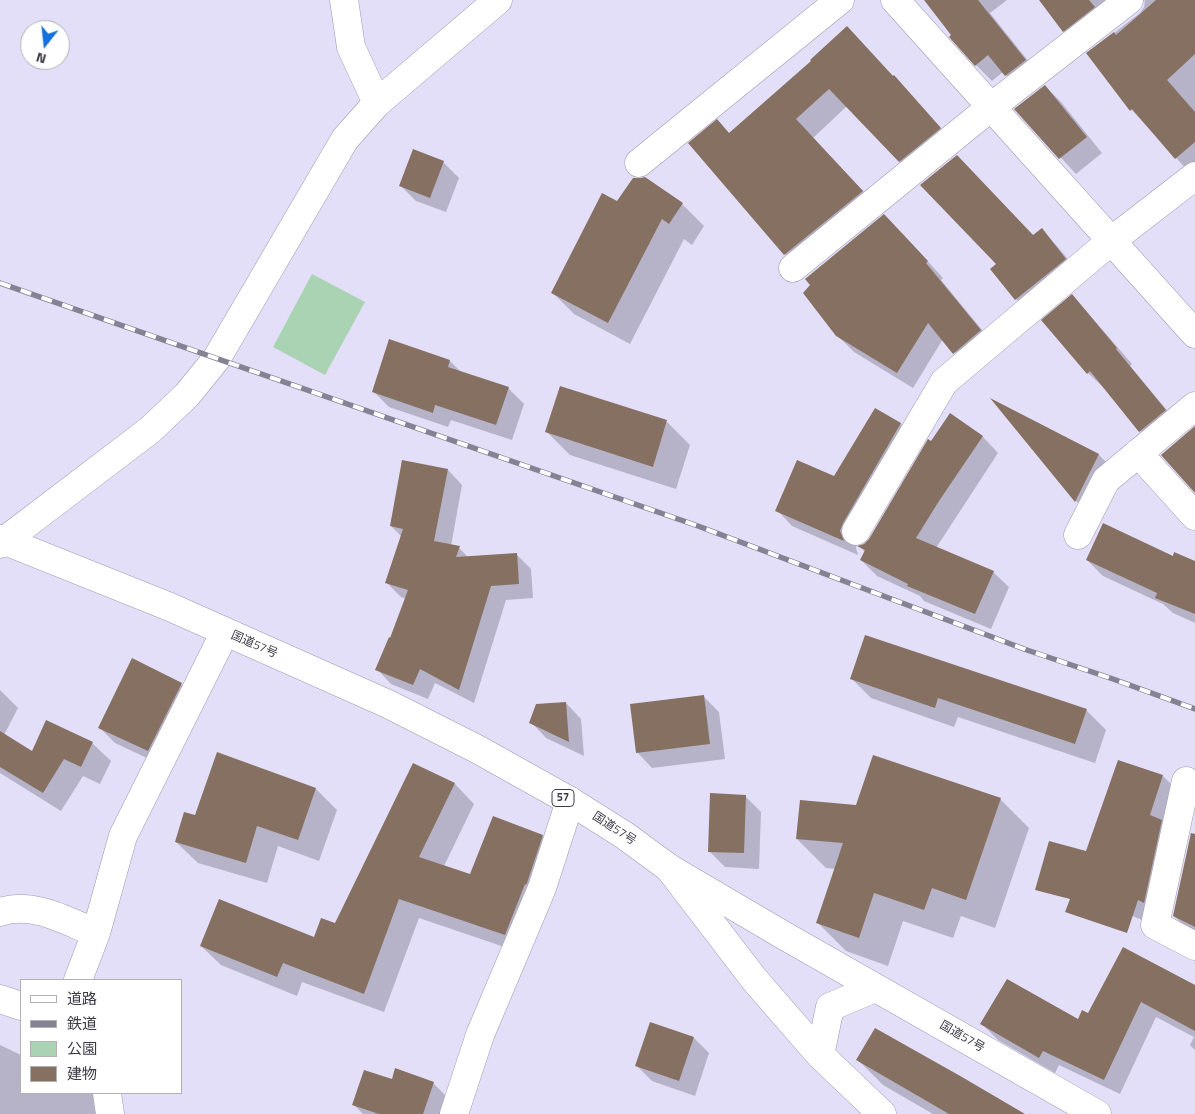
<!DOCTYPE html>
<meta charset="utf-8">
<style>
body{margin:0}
#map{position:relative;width:1195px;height:1114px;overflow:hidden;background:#e4dff9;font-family:"Titillium Web","Noto Sans JP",sans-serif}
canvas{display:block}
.legend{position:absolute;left:20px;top:979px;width:162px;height:115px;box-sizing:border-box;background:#fff;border:1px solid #b1b0b4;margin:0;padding:6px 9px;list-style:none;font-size:15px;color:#3c3a44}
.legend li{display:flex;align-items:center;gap:10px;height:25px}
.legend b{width:25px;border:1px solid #b1b0b4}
.north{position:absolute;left:20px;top:20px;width:50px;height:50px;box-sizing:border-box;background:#fff;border:1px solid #b1b0b4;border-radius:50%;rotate:196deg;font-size:14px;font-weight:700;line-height:20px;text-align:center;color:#3c3a44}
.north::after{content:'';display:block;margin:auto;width:18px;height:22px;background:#1372db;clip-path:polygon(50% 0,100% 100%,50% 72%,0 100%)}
</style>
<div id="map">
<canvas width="1195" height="1114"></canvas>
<ul class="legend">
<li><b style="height:6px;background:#fff"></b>道路</li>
<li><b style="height:6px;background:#858293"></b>鉄道</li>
<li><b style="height:14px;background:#a9d3b3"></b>公園</li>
<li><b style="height:14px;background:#867061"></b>建物</li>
</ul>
<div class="north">N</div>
</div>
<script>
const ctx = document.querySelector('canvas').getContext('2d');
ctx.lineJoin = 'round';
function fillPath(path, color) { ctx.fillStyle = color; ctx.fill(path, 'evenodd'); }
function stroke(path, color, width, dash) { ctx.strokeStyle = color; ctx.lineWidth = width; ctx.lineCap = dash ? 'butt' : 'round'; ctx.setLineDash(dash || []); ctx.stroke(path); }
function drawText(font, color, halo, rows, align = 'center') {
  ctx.font = font + ' "Titillium Web","Noto Sans JP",sans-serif'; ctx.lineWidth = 5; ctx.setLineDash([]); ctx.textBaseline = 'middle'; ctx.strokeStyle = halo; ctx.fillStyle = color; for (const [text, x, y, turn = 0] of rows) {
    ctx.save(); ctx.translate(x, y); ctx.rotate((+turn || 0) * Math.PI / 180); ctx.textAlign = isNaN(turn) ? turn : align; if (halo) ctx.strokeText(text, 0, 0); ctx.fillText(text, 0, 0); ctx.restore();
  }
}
fillPath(new Path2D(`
 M 312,274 L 365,302 L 325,375 L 273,347 Z`), '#a9d3b3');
fillPath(new Path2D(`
 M 925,0 L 1007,0 L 990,13 L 1041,77 L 1022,92 L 1003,72 L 992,81 L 976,65 Z
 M 1040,0 L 1195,0 L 1195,172 L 1192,175 L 1127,105 L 1088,53 L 1140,13 L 1144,7 L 1145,0 L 1137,4 L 1080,47 L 1064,31 Z
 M 813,61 L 894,77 L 957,146 L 917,179 L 847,106 L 813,138 L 880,209 L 803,272 L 785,254 L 690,143 L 717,121 L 730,134 Z
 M 1045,86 L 1061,102 L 1102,153 L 1076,174 L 1016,109 Z
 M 443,162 L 459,178 L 446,212 L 416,201 L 400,185 Z
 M 618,202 L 682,204 L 704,226 L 692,245 L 684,239 L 630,344 L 574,314 L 552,292 Z
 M 1041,230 L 1057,246 L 1081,275 L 1032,315 L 1016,299 L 992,269 Z
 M 900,231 L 943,278 L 941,280 L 996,347 L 970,368 L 943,339 L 913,388 L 854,352 L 837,335 Z
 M 1072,296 L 1087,312 L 1132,364 L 1130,366 L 1180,426 L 1156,447 L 1140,431 L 1105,388 L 1104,388 L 1088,373 L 1043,320 Z
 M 450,361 L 462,373 L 508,388 L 524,404 L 512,440 L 451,420 L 448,427 L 389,407 L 373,391 Z
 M 561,388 L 667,422 L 690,445 L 676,489 L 570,455 L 547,432 Z
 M 995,402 L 1099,455 L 1122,478 L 1098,524 L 1076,501 Z
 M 876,410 L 901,424 L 916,440 L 858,539 L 856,548 L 858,555 L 792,526 L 777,510 L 835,478 Z
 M 950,415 L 983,437 L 998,453 L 936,548 L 993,572 L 1009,587 L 991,629 L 924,601 L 920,596 L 877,576 L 861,560 L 865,552 L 860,547 L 870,540 Z
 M 448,470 L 462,485 L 451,546 L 459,548 L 469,558 L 516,554 L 531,569 L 533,598 L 506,600 L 474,703 L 435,683 L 428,699 L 391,684 L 377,669 L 391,640 L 406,599 L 401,597 L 386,582 L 402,537 L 391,526 Z
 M 1174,557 L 1195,562 L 1195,623 L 1173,613 L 1163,604 L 1103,576 L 1087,560 Z
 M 852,679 L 1086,710 L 1106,730 L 1095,763 L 958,717 L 954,727 L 871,698 Z
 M 181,684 L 197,699 L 164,766 L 115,743 L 99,727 Z
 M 0,690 L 18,708 L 4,735 L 32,752 L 92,743 L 111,761 L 100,784 L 83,776 L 61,811 L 0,773 Z
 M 703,696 L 719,712 L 725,759 L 652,768 L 637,752 Z
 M 566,703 L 581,719 L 584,756 L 546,738 L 531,722 Z
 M 414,765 L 455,784 L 474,804 L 444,866 L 471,876 L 542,836 L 562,855 L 525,954 L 419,918 L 384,1012 L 302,982 L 297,996 L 221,965 L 201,946 L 315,938 L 335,925 Z
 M 1163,776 L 1177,790 L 1150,923 L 1056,886 Z
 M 316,789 L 337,810 L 319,861 L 278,846 L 267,883 L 198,863 L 176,842 L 196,817 Z
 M 745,796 L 761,812 L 759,869 L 725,867 L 709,851 Z
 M 1000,799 L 1029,828 L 995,928 L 961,916 L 953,938 L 903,921 L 888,966 L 846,951 L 817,922 L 836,869 L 826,868 L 797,839 L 857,806 Z
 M 1195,836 L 1195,934 L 1190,932 L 1174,916 Z
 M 1195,988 L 1195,1050 L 1190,1045 L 1194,1037 L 1156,1017 L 1120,1094 L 1059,1065 L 1055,1073 L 998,1040 L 982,1024 L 1078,1021 L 1089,1014 Z
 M 694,1038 L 709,1053 L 695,1096 L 652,1081 L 637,1066 Z
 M 0,1045 L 21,1055 L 21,1093 L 93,1093 L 114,1114 L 0,1114 Z
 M 858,1060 L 1023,1114 L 933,1114 L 883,1085 Z
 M 392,1080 L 433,1083 L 449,1099 L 444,1114 L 363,1114 L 354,1105 Z`), '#0003');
fillPath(new Path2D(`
 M 924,0 L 978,0 L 1026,60 L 1005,76 L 988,55 L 975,66 L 949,37 L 951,35 Z
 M 1039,0 L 1089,0 L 1095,7 L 1063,32 Z
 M 1156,0 L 1195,0 L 1195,54 L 1167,80 L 1195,112 L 1195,142 L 1175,159 L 1132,109 L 1130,111 L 1086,53 L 1114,32 L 1116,35 Z
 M 847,26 L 893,76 L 894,75 L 941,128 L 899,162 L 829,89 L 796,119 L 863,191 L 784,255 L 688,143 L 717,119 L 729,133 L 811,61 L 810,60 Z
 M 1045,85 L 1087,137 L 1059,159 L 1014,109 Z
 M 413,149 L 444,161 L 430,198 L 399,186 Z
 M 957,155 L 1033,235 L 1042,228 L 1066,259 L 1015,300 L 990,269 L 996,264 L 920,185 Z
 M 645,177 L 683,203 L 669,224 L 662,219 L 608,323 L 551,293 L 602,193 L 617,201 L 633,178 L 641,178 Z
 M 884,214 L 928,261 L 926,263 L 981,330 L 953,354 L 928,323 L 897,373 L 836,336 L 803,293 L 810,285 L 805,279 Z
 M 1072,294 L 1117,348 L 1116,349 L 1166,410 L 1139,432 L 1090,371 L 1087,374 L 1041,320 Z
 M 389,339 L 450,360 L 448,367 L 509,387 L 496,425 L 435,405 L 433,413 L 372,392 Z
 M 560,386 L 667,420 L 653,467 L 545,432 Z
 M 990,398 L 1099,454 L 1075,502 Z
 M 875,408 L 901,423 L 843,523 L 840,531 L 844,541 L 775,511 L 797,460 L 834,476 Z
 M 950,413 L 983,436 L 939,501 L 916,538 L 994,571 L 975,614 L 907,586 L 908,584 L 860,560 L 865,550 L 857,546 L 864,544 L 869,539 L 928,439 L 931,441 Z
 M 1195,426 L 1195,493 L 1161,455 Z
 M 402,460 L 448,469 L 434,541 L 460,546 L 456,557 L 517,553 L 519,584 L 491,586 L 459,690 L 420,669 L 413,685 L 375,670 L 389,637 L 390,638 L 408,590 L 385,583 L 403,529 L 390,526 Z
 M 1103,523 L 1173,556 L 1174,552 L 1195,561 L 1195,614 L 1155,598 L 1157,593 L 1086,560 Z
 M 865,635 L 1087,709 L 1075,744 L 938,698 L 935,708 L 850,679 Z
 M 132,658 L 182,683 L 148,751 L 98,728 Z
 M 704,695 L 710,744 L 636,753 L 630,704 Z
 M 566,702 L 569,742 L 529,723 L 536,704 Z
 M 46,720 L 93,742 L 81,767 L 64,759 L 43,793 L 0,767 L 0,731 L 32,751 Z
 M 217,752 L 316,788 L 298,840 L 257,826 L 246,863 L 175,842 L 184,812 L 195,815 Z
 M 873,755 L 1001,798 L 966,900 L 932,888 L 924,910 L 874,893 L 859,938 L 816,923 L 843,843 L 796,839 L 800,800 L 856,805 Z
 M 1118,760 L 1163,775 L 1150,815 L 1162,820 L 1144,903 L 1138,900 L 1127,933 L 1065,912 L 1070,899 L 1035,890 L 1049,841 L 1086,851 Z
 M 413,763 L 455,783 L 419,857 L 470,874 L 493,816 L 543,835 L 527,883 L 526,885 L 525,884 L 505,935 L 399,899 L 364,994 L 283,963 L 277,977 L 200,946 L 219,899 L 314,937 L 321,918 L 335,923 Z
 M 710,793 L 746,795 L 744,853 L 708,852 Z
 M 1191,833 L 1195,834 L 1195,927 L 1173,916 Z
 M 1123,947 L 1195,985 L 1195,1031 L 1141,1002 L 1104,1080 L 1043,1051 L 1039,1058 L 980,1024 L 1007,979 L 1078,1019 L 1082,1010 L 1088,1013 Z
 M 650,1022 L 694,1037 L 679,1081 L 635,1066 Z
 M 875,1028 L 962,1077 L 1025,1114 L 949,1114 L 856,1060 Z
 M 395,1068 L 434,1082 L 423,1114 L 379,1114 L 352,1105 L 364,1070 L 392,1079 Z`), '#867061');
const minor = new Path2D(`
 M 344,0 L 351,47 L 377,103
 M 895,0 L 1195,334
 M 639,163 L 840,0
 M 793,268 L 991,107 L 1129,0
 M 1138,453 L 1195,516
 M 856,531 L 944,382 L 1111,241 L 1195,176
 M 1078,535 L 1106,480 L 1195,406
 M 0,544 L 150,430 L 187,395 L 217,358 L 345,139 L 377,103 L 498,0
 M 1186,781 L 1155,925 L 1195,946
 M 669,868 L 754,979 L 820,1055 L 882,1114
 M 0,912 C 33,901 66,921 96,933
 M 78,980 L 96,933 L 123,836 L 225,632
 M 0,999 L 21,1006
 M 820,1055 L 830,1007 L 875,988
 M 107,1093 L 110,1114
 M 454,1114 L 480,1035 L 542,888 L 570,801`);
const highway = new Path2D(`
 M 0,539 L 170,607 L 388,704 L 477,749 L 570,801 L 624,835 L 669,868 L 783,935 L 1097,1114`);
stroke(minor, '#9e99b1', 29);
stroke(highway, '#9e99b1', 29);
stroke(minor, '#fff', 28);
stroke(highway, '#fff', 28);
const rail = new Path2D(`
 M 0,283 L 698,526 L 1024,649 L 1113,679 L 1195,709`);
stroke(rail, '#858293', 5.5);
stroke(rail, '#fff', 4, [11]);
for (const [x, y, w] of [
 [563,798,22]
]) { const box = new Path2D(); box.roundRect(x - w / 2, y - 8.5, w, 17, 4); ctx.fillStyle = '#fff'; ctx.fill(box); stroke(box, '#3c3a44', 1); }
drawText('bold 11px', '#3c3a44', null, [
 ["57",563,798]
]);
drawText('12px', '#3c3a44', '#fff', [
 ["国道57号",254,645,24],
 ["国道57号",614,829,33],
 ["国道57号",962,1037,30]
]);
</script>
